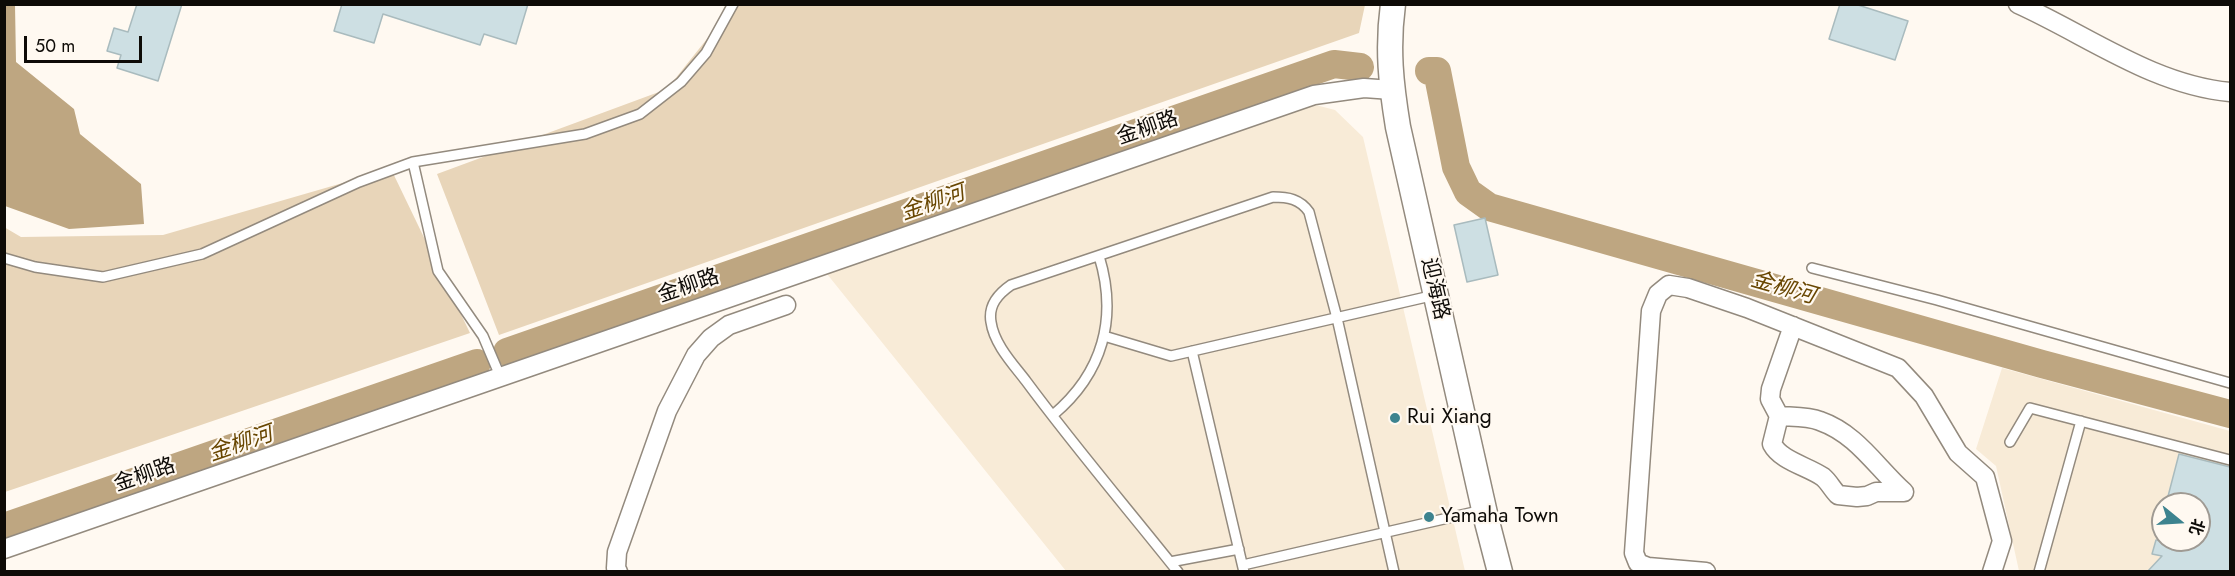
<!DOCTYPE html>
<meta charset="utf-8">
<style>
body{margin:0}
#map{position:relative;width:2235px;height:576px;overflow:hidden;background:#fff9f1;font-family:Jost,"Noto Sans SC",sans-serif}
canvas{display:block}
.frame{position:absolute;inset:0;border:6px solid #0e0b07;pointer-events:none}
.north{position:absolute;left:2151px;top:492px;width:60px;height:60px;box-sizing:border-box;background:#fff9f1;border:2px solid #9f9a93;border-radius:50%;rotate:108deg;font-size:16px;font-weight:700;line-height:24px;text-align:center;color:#0e0b07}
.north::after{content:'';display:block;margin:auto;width:21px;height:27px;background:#3d838f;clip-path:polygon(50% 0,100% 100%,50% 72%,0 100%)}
.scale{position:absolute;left:24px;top:36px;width:118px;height:27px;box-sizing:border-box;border:3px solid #0e0b07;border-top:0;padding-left:8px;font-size:18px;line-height:21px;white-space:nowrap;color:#0e0b07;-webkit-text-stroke:4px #fff9f1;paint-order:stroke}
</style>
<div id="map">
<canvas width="2235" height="576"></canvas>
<div class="frame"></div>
<div class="north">北</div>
<div class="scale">50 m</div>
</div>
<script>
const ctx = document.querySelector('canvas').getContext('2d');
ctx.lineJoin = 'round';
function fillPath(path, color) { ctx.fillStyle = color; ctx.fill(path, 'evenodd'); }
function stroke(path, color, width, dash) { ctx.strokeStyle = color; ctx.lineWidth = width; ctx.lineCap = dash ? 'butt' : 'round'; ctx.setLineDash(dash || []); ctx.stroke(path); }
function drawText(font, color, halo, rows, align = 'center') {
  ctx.font = font + ' Jost,"Noto Sans SC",sans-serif'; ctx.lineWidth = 4.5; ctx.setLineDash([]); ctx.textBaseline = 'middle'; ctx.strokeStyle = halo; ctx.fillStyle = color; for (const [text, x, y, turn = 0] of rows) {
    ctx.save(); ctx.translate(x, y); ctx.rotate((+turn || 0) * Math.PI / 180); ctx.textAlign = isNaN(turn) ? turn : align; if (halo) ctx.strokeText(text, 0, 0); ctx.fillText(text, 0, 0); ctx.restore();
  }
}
fillPath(new Path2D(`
 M 1308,103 L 1335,110 L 1363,137 L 1465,571 L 1066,571 L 827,274 Z
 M 2002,368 L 2230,431 L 2230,571 L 2019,571 L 1996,466 L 1976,449 ZM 2163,504 L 2199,504 L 2199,540 L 2163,540 Z`), '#f8ebd7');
fillPath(new Path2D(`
 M 734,5 L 1365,5 L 1359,33 L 499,335 L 437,174 L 667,89 Z
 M 391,169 L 470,333 L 5,492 L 4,227 L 21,237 L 163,235 Z`), '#e8d5b9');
fillPath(new Path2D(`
 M 4,5 L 15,5 L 16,62 L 74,109 L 80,134 L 141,184 L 144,224 L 69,229 L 5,206 Z`), '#bea681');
stroke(new Path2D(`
 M 1429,71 L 1437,71 L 1456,167 L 1468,192 L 1489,207 L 2042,364 L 2230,414
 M 507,352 L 1334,64 L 1360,67
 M 4,527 L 477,363`), '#bea681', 28);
const building = new Path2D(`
 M 137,4 L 182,4 L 158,81 L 117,68 L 121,55 L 107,51 L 114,28 L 128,32 Z
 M 342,4 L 528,4 L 516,44 L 484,34 L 480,45 L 383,14 L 374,43 L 334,31 Z
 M 1840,4 L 1855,4 L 1908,21 L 1895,60 L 1829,39 Z
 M 1485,218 L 1498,275 L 1467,282 L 1454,225 Z
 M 2179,454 L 2230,467 L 2230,572 L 2147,572 L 2162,556 L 2152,554 L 2156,540 L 2199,540 L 2199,504 L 2166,504 Z`);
fillPath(building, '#cddfe3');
stroke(building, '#a9bbbe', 1.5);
const service = new Path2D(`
 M 413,162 L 438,271 L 483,336 L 500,376
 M 4,258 L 35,267 L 103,277 L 202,254 L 359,182 L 413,162 L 585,134 L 640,114 L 681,82 L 706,53 L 733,4
 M 1812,268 L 1937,300 L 2230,383
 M 1104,336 L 1171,356 L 1435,295
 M 1192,351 L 1244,572
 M 1053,415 C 1103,373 1118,318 1099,256
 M 2010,442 L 2030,408 L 2230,460
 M 1170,562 L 1239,549
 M 1243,565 L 1483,510
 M 1178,572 C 1127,508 1074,446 1026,381 C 1013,364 994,344 991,322 C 988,305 998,294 1011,285 L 1273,197 C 1288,197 1300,199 1309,212 L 1337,318 L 1394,572
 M 2039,572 L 2081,421`);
const minor = new Path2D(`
 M 2018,4 C 2087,35 2153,85 2230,92
 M 1779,416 C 1792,417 1808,416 1820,421 C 1857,434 1876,467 1904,492 L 1876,492 L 1867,496 L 1857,497 L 1838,495 C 1832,489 1829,482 1823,477 C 1807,466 1781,461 1772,444 L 1779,416 L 1770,399 L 1771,389 L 1793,326
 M 4,549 L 1314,95 L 1364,88 L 1392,90
 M 618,572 L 616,568 L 617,552 L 667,411 L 696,355 L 711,338 L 729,325 L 786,305
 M 1706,572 L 1648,567 L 1638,563 L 1634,553 L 1651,311 L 1658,294 L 1669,285 L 1688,288 L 1747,308 L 1898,368 L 1924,396 L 1958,453 L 1985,477 L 2002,541 L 1992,572`);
const tertiary = new Path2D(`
 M 1393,4 C 1387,49 1391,84 1398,127 L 1486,518 L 1500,572`);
stroke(service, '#938a7e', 12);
stroke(minor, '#938a7e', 21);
stroke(tertiary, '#938a7e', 27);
stroke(service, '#fff', 9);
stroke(minor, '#fff', 18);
stroke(tertiary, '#fff', 24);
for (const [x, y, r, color] of [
 [1395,418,6,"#3d838f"],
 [1429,517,6,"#3d838f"]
]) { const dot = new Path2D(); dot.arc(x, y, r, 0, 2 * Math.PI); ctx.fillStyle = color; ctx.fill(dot); stroke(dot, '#fff9f1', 2); }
drawText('21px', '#0e0b07', '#fff9f1', [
 ["金柳路",1148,129,-19],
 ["金柳路",689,287,-19],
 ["迎海路",1434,289,77],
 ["金柳路",145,476,-19]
]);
drawText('21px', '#0e0b07', '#fff9f1', [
 ["Rui Xiang",1407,418],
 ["Yamaha Town",1441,517]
], 'left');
drawText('italic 22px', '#684601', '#fff9f1', [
 ["金柳河",933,204,-19],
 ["金柳河",1783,289,16],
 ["金柳河",241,445,-19]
]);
</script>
